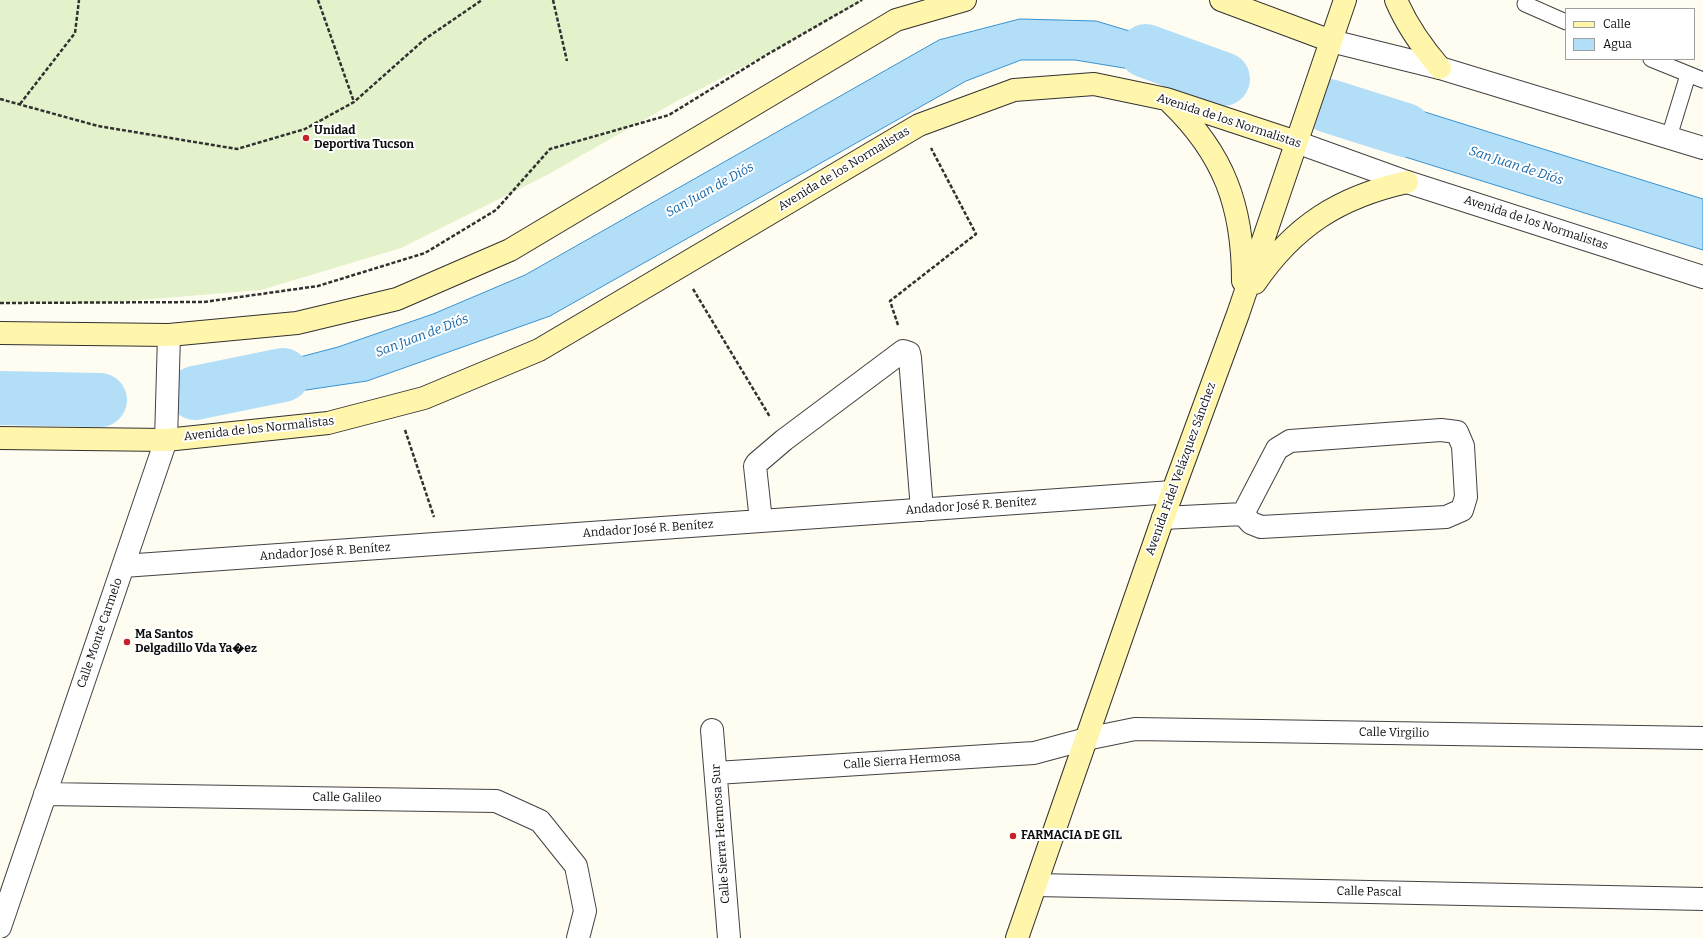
<!DOCTYPE html>
<meta charset="utf-8">
<style>
body{margin:0}
#map{position:relative;width:1703px;height:938px;overflow:hidden;background:#fffcf1;font-family:Bitter,serif}
canvas{display:block}
.legend{position:absolute;left:1565px;top:8px;width:130px;height:52px;box-sizing:border-box;background:#fff;border:1px solid #9f9f9f;margin:0;padding:5px 7px;list-style:none;font-size:12px;color:#0f0f0f}
.legend li{display:flex;align-items:center;gap:8px;height:20px}
.legend b{width:20px;border:1px solid #9f9f9f}
</style>
<div id="map">
<canvas width="1703" height="938"></canvas>
<ul class="legend">
<li><b style="height:5px;background:#fff6ac"></b>Calle</li>
<li><b style="height:11px;background:#b3def8"></b>Agua</li>
</ul>
</div>
<script>
const ctx = document.querySelector('canvas').getContext('2d');
ctx.lineJoin = 'round';
function fillPath(path, color) { ctx.fillStyle = color; ctx.fill(path, 'evenodd'); }
function stroke(path, color, width, dash) { ctx.strokeStyle = color; ctx.lineWidth = width; ctx.lineCap = dash ? 'butt' : 'round'; ctx.setLineDash(dash || []); ctx.stroke(path); }
function drawText(font, color, halo, rows, align = 'center') {
  ctx.font = font + ' Bitter,serif'; ctx.lineWidth = 4; ctx.setLineDash([]); ctx.textBaseline = 'middle'; ctx.strokeStyle = halo; ctx.fillStyle = color; for (const [text, x, y, turn = 0] of rows) {
    ctx.save(); ctx.translate(x, y); ctx.rotate((+turn || 0) * Math.PI / 180); ctx.textAlign = isNaN(turn) ? turn : align; if (halo) ctx.strokeText(text, 0, 0); ctx.fillText(text, 0, 0); ctx.restore();
  }
}
fillPath(new Path2D(`
 M 0,0 L 865,0 L 768,54 L 679,100 L 547,175 L 401,248 L 261,290 L 94,304 L 0,303 Z`), '#e4f2cb');
const water = new Path2D(`
 M 1020,19 L 1096,21 L 1153,38 L 1197,51 L 1215,77 L 1183,84 L 1130,69 L 1075,60 L 1021,60 L 966,81 L 550,316 L 367,381 L 225,402 L 210,390 L 220,378 L 338,347 L 433,314 L 525,275 L 939,40 Z
 M 1361,92 L 1703,199 L 1703,250 L 1354,141 L 1334,108 Z
 M 0,384 L 59,388 L 93,400 L 59,413 L 0,413 Z`);
fillPath(water, '#b3def8');
stroke(water, '#3793d2', 1);
stroke(new Path2D(`
 M 1146,51 L 1223,79
 M 1329,106 L 1405,130
 M 195,393 L 283,375
 M 0,398 L 100,400`), '#b3def8', 54);
const lane = new Path2D(`
 M 1525,4 L 1566,22
 M 1651,59 L 1703,80
 M 1669,137 L 1688,75`);
const street = new Path2D(`
 M 1331,41 L 1440,68 L 1703,148
 M 1296,142 L 1407,182 L 1703,277
 M 1163,518 L 1243,514 L 1251,523 L 1261,527 L 1446,517 L 1462,510 L 1466,497 L 1463,446 L 1457,432 L 1441,430 L 1290,441 L 1277,449 L 1243,514
 M 761,521 L 755,466 L 757,463 L 784,440 L 903,351 L 909,353 L 910,358 L 922,510
 M 123,566 L 1172,492
 M 712,730 L 729,938
 M 716,773 L 1034,753 L 1086,739 L 1135,729 L 1703,738
 M 45,794 L 496,801 L 540,821 L 576,866 L 585,911 L 578,938
 M 1036,885 L 1703,899
 M 0,927 L 166,440 L 169,335`);
const secondary = new Path2D(`
 M 1221,0 L 1331,41
 M 1396,0 C 1407,26 1422,47 1440,68
 M 1170,102 C 1224,154 1243,206 1243,281
 M 1255,283 C 1294,226 1339,197 1407,182
 M 0,333 L 169,335 L 297,323 L 397,299 L 510,250 L 896,20 L 965,0
 M 0,438 L 166,440 L 328,423 L 424,398 L 539,350 L 919,125 L 1014,90 L 1094,84 L 1166,99 L 1296,142
 M 1017,938 L 1163,518 L 1238,314 L 1345,0`);
stroke(lane, '#424242', 17);
stroke(street, '#424242', 24);
stroke(secondary, '#313131', 24);
stroke(new Path2D(`
 M 318,0 L 354,102
 M 553,0 L 567,61
 M 0,99 L 98,126 L 237,149 L 305,129 L 354,102 L 425,39 L 482,0
 M 20,104 L 75,33 L 79,0
 M 693,289 L 770,417
 M 0,303 L 204,302 L 318,286 L 425,253 L 496,210 L 550,149 L 669,115 L 768,54 L 862,0
 M 898,325 L 890,301 L 976,234 L 931,148
 M 405,430 L 434,517`), '#313131', 2.5, [4, 2]);
stroke(lane, '#fff', 15);
stroke(street, '#fff', 22);
stroke(secondary, '#fff6ac', 22);
for (const [x, y, r, color] of [
 [306,138,4,"#c52128"],
 [127,642,4,"#c52128"],
 [1013,836,4,"#c52128"]
]) { const dot = new Path2D(); dot.arc(x, y, r, 0, 2 * Math.PI); ctx.fillStyle = color; ctx.fill(dot); stroke(dot, '#fff', 1.5); }
drawText('12px', '#0f0f0f', '#fff', [
 ["Avenida de los Normalistas",1229,121,18],
 ["Avenida de los Normalistas",844,169,-31],
 ["Avenida de los Normalistas",1536,223,18],
 ["Avenida de los Normalistas",259,429,-6],
 ["Avenida Fidel Velázquez Sánchez",1181,469,-70],
 ["Andador José R. Benítez",971,506,-4],
 ["Andador José R. Benítez",648,529,-4],
 ["Andador José R. Benítez",325,552,-4],
 ["Calle Monte Carmelo",100,633,-71],
 ["Calle Virgilio",1394,733,1],
 ["Calle Sierra Hermosa",902,761,-4],
 ["Calle Galileo",347,798,1],
 ["Calle Sierra Hermosa Sur",721,834,-94],
 ["Calle Pascal",1369,892,1]
]);
drawText('bold 12px', '#0f0f0f', '#fff', [
 ["Unidad",314,131],
 ["Deportiva Tucson",314,145],
 ["Ma Santos",135,635],
 ["Delgadillo Vda Ya�ez",135,649],
 ["FARMACIA DE GIL",1021,836]
], 'left');
drawText('italic 13px', '#1365a6', '#fff', [
 ["San Juan de Diós",1516,166,18],
 ["San Juan de Diós",710,190,-29],
 ["San Juan de Diós",422,336,-21]
]);
</script>
